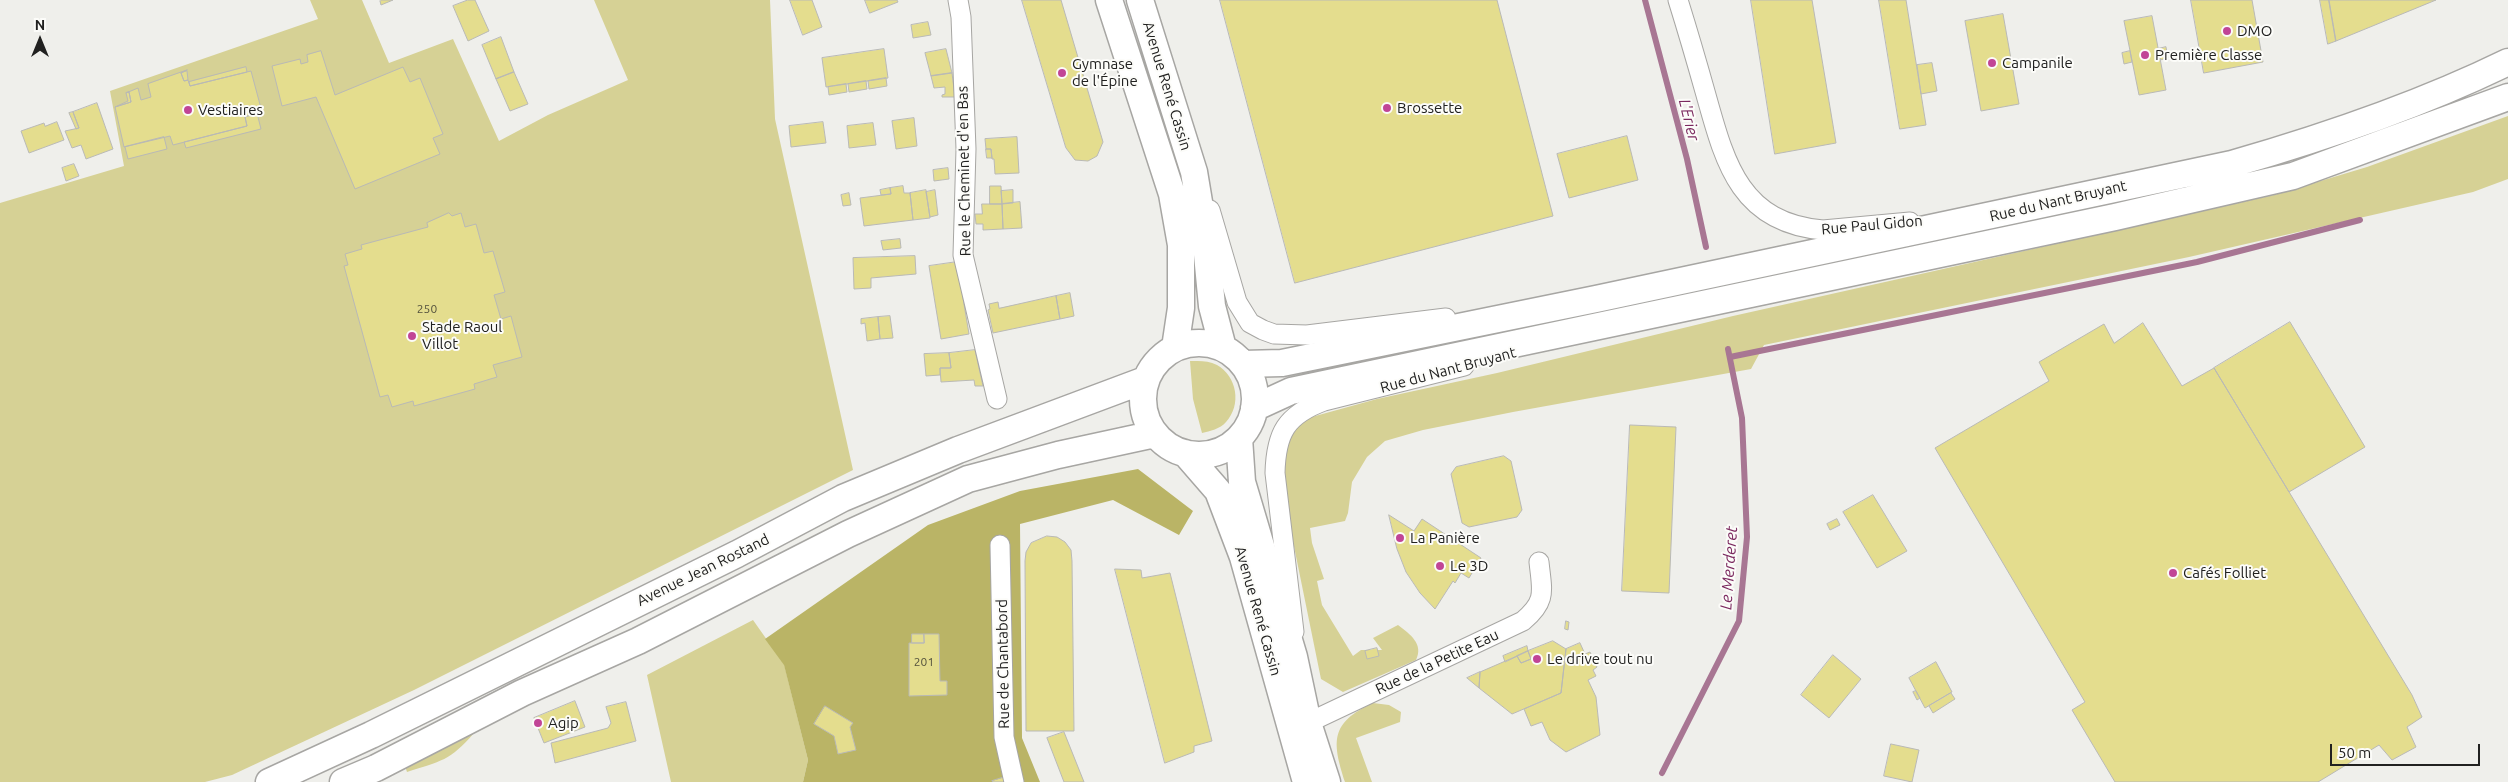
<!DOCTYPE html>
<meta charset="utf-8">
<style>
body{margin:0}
#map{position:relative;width:2508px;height:782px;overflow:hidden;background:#efefeb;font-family:Ubuntu,sans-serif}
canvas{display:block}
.north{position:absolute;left:15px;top:15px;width:50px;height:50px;-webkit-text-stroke:4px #fcfcf9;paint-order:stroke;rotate:0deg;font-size:14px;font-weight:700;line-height:20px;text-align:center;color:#212120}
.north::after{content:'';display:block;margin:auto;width:18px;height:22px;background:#212120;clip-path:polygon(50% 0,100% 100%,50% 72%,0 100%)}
.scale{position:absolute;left:2330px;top:744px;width:150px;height:22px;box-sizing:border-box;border:2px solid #212120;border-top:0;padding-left:6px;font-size:15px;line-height:18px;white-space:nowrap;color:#212120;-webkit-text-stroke:4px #fcfcf9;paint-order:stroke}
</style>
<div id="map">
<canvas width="2508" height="782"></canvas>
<div class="north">N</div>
<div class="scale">50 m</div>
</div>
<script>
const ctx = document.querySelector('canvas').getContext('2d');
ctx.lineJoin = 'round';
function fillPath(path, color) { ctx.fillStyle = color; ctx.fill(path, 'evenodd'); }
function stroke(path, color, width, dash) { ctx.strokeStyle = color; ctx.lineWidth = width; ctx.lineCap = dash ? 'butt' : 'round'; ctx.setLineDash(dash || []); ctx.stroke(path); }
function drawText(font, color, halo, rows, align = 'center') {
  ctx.font = font + ' Ubuntu,sans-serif'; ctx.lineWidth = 4; ctx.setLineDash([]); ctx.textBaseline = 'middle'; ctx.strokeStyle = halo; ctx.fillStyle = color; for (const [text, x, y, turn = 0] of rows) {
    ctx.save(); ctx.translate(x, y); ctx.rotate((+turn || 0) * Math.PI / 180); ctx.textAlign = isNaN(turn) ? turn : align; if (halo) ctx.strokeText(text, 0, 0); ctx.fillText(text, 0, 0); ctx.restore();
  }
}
fillPath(new Path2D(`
 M 310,0 L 362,0 L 389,63 L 453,39 L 499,141 L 548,115 L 628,80 L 594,0 L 770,0 L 775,119 L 853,470 L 414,690 L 232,775 L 205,782 L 0,782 L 0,203 L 124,166 L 110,91 L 318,19 Z
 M 2508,116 L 2508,179 L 2473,192 L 2189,257 L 1764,345 L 1751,369 L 1513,412 L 1423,430 L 1385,441 L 1367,457 L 1352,482 L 1348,513 L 1345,521 L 1310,528 L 1312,543 L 1324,579 L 1317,581 L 1322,605 L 1353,656 L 1361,650 L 1382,650 L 1373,638 L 1398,625 C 1410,634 1424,644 1416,660 L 1343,692 L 1321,679 L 1288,517 L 1281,463 L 1286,445 L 1297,428 L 1308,418 L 1377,399 L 1497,373 L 1733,316 L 2274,195 L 2367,167 Z
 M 1190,361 C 1199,361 1208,360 1217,365 C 1237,376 1242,405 1226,422 C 1220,429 1210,431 1202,433 L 1193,399 Z
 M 753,620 L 784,664 L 808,760 L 803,782 L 671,782 L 647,675 Z
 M 1373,703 L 1389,705 L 1401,712 L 1400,722 L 1356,738 L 1372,782 L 1345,782 C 1332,741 1330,723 1373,703 Z
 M 474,733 C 450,761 441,761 407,772 L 405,766 Z`), '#d6d195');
fillPath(new Path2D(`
 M 1138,469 L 1193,511 L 1179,535 L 1113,500 L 1020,524 L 1022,738 L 1040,782 L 803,782 L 808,760 L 784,665 L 765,639 L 928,525 L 1020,491 Z`), '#bab466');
stroke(new Path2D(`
 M 1645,0 L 1687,159 L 1706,247
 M 1730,357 L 2197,262 L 2360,220
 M 1662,773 L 1739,621 L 1747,537 L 1742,418 L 1728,349`), '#a87693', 6);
const building = new Path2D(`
 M 381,0 L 393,0 L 381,5 L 380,1 Z
 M 468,0 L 475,0 L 489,31 L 468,41 L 453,6 Z
 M 790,0 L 812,0 L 822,27 L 803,35 Z
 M 865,0 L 897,0 L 898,2 L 870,13 Z
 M 1022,0 L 1061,0 L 1103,142 L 1097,156 L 1088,161 L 1075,160 L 1066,148 Z
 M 1220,0 L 1497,0 L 1553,216 L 1295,283 Z
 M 1751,0 L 1812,0 L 1836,143 L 1775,154 Z
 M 1879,0 L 1906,0 L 1926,125 L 1900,129 Z
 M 2191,0 L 2252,0 L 2263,62 L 2204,73 Z
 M 2320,0 L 2329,0 L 2336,41 L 2328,44 Z
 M 2329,0 L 2436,0 L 2336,41 Z
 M 2003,14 L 2019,104 L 1981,111 L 1965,21 Z
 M 2152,16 L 2166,90 L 2139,95 L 2124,21 Z
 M 928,22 L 931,35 L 913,38 L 911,25 Z
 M 501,37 L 514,72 L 496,79 L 482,45 Z
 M 2166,47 L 2168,58 L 2160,60 L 2158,49 Z
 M 884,49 L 888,78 L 826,87 L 822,58 Z
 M 946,49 L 952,73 L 931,76 L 925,53 Z
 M 321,51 L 335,95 L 403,67 L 410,82 L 420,78 L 443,134 L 433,138 L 440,154 L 355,189 L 316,97 L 282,106 L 272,66 L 300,59 L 301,64 L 308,62 L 307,55 Z
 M 2130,51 L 2132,62 L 2124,64 L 2122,53 Z
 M 1932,63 L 1937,91 L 1921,94 L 1917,65 Z
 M 246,67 L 247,72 L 190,86 L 189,82 Z
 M 187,70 L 181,73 L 184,81 L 188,80 L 190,86 L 251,71 L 262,112 L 245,117 L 247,126 L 173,145 L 170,136 L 124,147 L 115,107 L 131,102 L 129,92 L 126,93 L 138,88 L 141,100 L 151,97 L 148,84 Z
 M 187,71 L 188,80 L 184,81 L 181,73 Z
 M 514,72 L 528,104 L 510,111 L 496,79 Z
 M 952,73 L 955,97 L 942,97 L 942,95 L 945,94 L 945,87 L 934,88 L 931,76 Z
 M 886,78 L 887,86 L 869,89 L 868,81 Z
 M 866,81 L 867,89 L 849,92 L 848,84 Z
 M 846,84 L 847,92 L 829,95 L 828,87 Z
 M 129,92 L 131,102 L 115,107 L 128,101 L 126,93 Z
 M 97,103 L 113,149 L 86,159 L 81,145 L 72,148 L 65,131 L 79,128 L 73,112 Z
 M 73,112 L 79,128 L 76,129 L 69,113 Z
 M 257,113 L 261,129 L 186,148 L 184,142 L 247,126 L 245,117 Z
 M 914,118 L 917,146 L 896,149 L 892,121 Z
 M 57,122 L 64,140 L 29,153 L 21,131 L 44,123 L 45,126 Z
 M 823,122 L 826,143 L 791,147 L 789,126 Z
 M 873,123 L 876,145 L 849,148 L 847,126 Z
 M 1627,136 L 1638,180 L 1569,198 L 1557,154 Z
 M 164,137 L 167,149 L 128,159 L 125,147 Z
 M 1017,137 L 1019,173 L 995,174 L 994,159 L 992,159 L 991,149 L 986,149 L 985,139 Z
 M 986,149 L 991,149 L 992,158 L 987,158 Z
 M 74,164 L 79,176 L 66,181 L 62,168 Z
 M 948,168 L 949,179 L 934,181 L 933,170 Z
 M 903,186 L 904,193 L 910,193 L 913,220 L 864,226 L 860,198 L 891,194 L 890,188 Z
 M 990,186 L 1001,186 L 1002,204 L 990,204 Z
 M 890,188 L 891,194 L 881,195 L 880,190 Z
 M 926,190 L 930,218 L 913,220 L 910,193 Z
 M 935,190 L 938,215 L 930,217 L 926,192 Z
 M 1013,190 L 1013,203 L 1002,204 L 1001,191 Z
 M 849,193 L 851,205 L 843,206 L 841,195 Z
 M 1020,202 L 1022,228 L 1003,229 L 1002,204 Z
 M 982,204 L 1002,204 L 1003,229 L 983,230 L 983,224 L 976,224 L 975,214 L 982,214 Z
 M 449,213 L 452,216 L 461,213 L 465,227 L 476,224 L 484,253 L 493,251 L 505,292 L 494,295 L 501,319 L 511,316 L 522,357 L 493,365 L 497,377 L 474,384 L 475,389 L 414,406 L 413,401 L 392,407 L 388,395 L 380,397 L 344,266 L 348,265 L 345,254 L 362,249 L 361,245 L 428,227 L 427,223 Z
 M 900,239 L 901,248 L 883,250 L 881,241 Z
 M 915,256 L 916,274 L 871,278 L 871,288 L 854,289 L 853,258 Z
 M 957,262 L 969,334 L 941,339 L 929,266 Z
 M 1070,293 L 1074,316 L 1060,319 L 1056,296 Z
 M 1056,296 L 1060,319 L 993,333 L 988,310 L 990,309 L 989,304 L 998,302 L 999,308 Z
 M 890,316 L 893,338 L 880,339 L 878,317 Z
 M 878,317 L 880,339 L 867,341 L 865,323 L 861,324 L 861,319 Z
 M 2290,322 L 2365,447 L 2289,492 L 2214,368 Z
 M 2143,323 L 2182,386 L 2214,368 L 2412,695 L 2422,717 L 2407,727 L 2416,747 L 2392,760 L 2379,745 L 2318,782 L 2115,782 L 2072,710 L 2085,702 L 1935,448 L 2049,381 L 2039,362 L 2104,324 L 2114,343 Z
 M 975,350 L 983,386 L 975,386 L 974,380 L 941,382 L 940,368 L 951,368 L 949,353 Z
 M 949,353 L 951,368 L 940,368 L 940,375 L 926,376 L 924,354 Z
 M 1630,425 L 1676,427 L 1669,593 L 1622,591 Z
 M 1504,456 L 1511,461 L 1522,510 L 1517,517 L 1469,527 L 1462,523 L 1451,474 L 1456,467 Z
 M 1873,495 L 1907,551 L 1877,568 L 1843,512 Z
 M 1389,515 L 1414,531 L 1422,519 L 1481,558 L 1469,578 L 1461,573 L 1455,583 L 1453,581 L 1435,609 L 1420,593 L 1406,572 L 1397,549 Z
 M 1837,519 L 1840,525 L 1830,530 L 1827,524 Z
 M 1047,536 L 1057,537 L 1065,542 L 1071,550 L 1072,561 L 1074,731 L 1026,731 L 1025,561 L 1026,552 L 1031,543 Z
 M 1115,569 L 1141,570 L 1142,578 L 1170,573 L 1212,741 L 1194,746 L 1194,752 L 1165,763 Z
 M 1566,621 L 1569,622 L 1568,630 L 1565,629 Z
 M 912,634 L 924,634 L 924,643 L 912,643 Z
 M 924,634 L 939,634 L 940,681 L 947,681 L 947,695 L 909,696 L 909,643 L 924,643 Z
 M 1553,641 L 1566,649 L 1561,693 L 1512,714 L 1479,688 L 1480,672 L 1517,656 L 1521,663 L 1531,659 L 1528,651 Z
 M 1580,643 L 1585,654 L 1590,652 L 1597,667 L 1593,670 L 1596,676 L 1588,680 L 1596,697 L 1600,735 L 1566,752 L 1550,740 L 1542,722 L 1531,726 L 1524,709 L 1561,693 L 1566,649 Z
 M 1527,646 L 1528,651 L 1505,662 L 1503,656 Z
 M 1377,648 L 1379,656 L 1367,659 L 1365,651 Z
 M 1528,651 L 1531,659 L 1521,663 L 1517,656 Z
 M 1833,655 L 1861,679 L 1829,718 L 1801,695 Z
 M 1936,662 L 1952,692 L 1925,708 L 1909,678 Z
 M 1480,672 L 1479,688 L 1467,678 Z
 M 1916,691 L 1920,698 L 1917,700 L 1913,692 Z
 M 1951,693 L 1955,699 L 1933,713 L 1929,706 Z
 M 575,701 L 585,727 L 544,743 L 534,718 Z
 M 626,702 L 636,741 L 555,763 L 551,743 L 608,728 L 611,723 L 606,707 Z
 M 825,706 L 853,723 L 850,727 L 856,750 L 838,754 L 834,736 L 814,724 Z
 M 1064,732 L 1084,782 L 1064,782 L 1047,738 Z
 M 1891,744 L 1919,750 L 1912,782 L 1884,776 Z
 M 1005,777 L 1007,782 L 993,782 L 992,781 Z`);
fillPath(building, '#e4dd8e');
stroke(building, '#b9b9b6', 1);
const minor = new Path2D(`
 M 958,0 L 961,17 L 966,149 L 963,255 L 997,399
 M 1678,0 C 1688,32 1697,63 1706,95 C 1725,163 1740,223 1823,230 L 1910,222
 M 1210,210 L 1237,302 L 1250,323 L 1263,330 L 1274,334 L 1307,335 L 1446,318
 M 1000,545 L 1004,737 L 1014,782
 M 1294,632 L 1275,473 C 1276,433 1286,415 1324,401 L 1464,366
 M 1297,728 L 1523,621 C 1547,601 1542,591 1539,562`);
const secondary = new Path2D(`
 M 1109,0 L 1172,194 L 1181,245 L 1181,308 L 1175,348
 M 1140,0 L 1194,172 L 1206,244 L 1212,306 L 1223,348
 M1143 399a56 56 0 1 1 112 0a56 56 0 1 1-112 0Z
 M 1243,364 L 1282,363 L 1596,299 L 2232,164 C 2326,137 2420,105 2508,62
 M 1254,408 L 1291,391 L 2115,217 L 2293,176 L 2508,97
 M 1239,438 L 1242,482 L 1294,657 L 1308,723 L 1327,782
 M 1185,453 L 1218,491 L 1243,557 L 1306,782
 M 269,782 L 371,735 L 737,554 L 843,498 L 958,450 L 1145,380
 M 343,782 L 376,768 L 522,693 L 638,641 L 848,534 L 968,479 L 1058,455 L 1155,434`);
stroke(minor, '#a7a6a3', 21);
stroke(secondary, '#a7a6a3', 29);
stroke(minor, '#fff', 19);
stroke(secondary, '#fff', 26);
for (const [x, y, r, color] of [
 [2227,31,5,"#c14596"],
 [2145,55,5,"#c14596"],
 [1992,63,5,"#c14596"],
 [1062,73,5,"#c14596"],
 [1387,108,5,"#c14596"],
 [188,110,5,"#c14596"],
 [412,336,5,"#c14596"],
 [1400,538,5,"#c14596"],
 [1440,566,5,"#c14596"],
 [2173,573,5,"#c14596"],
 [1537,659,5,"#c14596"],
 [538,723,5,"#c14596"]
]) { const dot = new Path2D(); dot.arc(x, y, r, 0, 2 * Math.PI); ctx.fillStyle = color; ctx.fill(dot); stroke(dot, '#fcfcf9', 2); }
drawText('12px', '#52503c', null, [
 ["250",427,309],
 ["201",924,662]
]);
drawText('15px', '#212120', '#fcfcf9', [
 ["DMO",2237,31],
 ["Première Classe",2155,55],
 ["Campanile",2002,63],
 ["Gymnase",1072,64],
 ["de l'Épine",1072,81],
 ["Brossette",1397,108],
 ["Vestiaires",198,110],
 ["Stade Raoul",422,327],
 ["Villot",422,344],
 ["La Panière",1410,538],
 ["Le 3D",1450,566],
 ["Cafés Folliet",2183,573],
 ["Le drive tout nu",1547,659],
 ["Agip",548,723]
], 'left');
drawText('15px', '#212120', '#fcfcf9', [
 ["Avenue René Cassin",1167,86,73],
 ["Rue le Cheminet d'en Bas",964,171,-91],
 ["Rue du Nant Bruyant",2058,201,-13],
 ["Rue Paul Gidon",1872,225,-5],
 ["Rue du Nant Bruyant",1448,370,-15],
 ["Avenue Jean Rostand",703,570,-26],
 ["Avenue René Cassin",1258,611,74],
 ["Rue de la Petite Eau",1437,662,-25],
 ["Rue de Chantabord",1003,664,-91]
]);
drawText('italic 16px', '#7b295f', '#fcfcf9', [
 ["L'Erier",1689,120,76],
 ["Le Merderet",1729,568,-86]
]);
</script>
